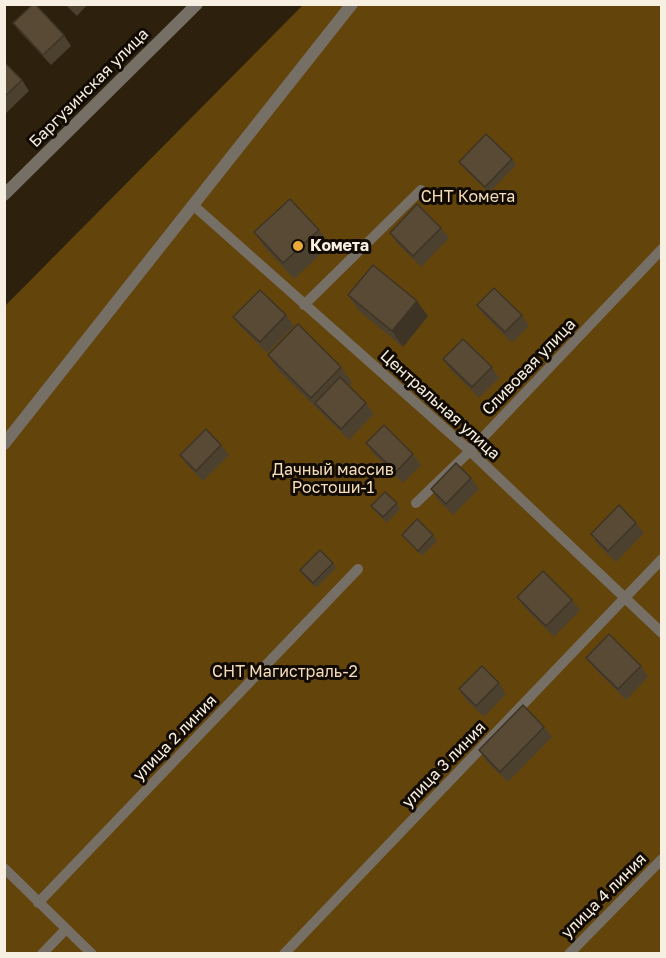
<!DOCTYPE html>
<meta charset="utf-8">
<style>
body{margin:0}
#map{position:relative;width:666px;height:958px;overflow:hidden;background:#2d200c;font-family:"Golos Text",sans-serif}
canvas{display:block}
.frame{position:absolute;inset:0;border:6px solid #f7efe2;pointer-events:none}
</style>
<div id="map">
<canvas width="666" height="958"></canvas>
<div class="frame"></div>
</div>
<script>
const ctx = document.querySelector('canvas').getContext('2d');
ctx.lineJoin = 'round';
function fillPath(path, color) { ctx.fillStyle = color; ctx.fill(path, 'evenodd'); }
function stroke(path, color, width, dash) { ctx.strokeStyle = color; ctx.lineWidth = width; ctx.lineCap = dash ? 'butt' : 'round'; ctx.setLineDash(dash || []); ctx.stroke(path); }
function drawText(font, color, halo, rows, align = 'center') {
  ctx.font = font + ' "Golos Text",sans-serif'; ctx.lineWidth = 6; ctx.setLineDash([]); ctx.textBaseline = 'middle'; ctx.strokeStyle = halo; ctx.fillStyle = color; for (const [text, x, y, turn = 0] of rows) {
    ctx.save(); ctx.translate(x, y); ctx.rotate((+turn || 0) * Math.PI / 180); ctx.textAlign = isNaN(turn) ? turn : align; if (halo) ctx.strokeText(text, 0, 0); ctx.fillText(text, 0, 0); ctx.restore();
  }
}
fillPath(new Path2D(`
 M 303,5 L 661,5 L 661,953 L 5,954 L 5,306 Z`), '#63450c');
stroke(new Path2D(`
 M 193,205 L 470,451 L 662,633
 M 304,305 L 421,190
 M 416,503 L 470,451 L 662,249
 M 4,868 L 92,954
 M 38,903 L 358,569
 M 42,954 L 66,929
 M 284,954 L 662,559
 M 569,954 L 662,859`), '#756f65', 10);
stroke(new Path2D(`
 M 4,195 L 197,4
 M 4,444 L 352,4`), '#756f65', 12);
fillPath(new Path2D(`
 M 65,4 L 88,4 L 77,16 Z
 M 13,23 L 64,35 L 71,46 L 51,65 L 21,33 Z
 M 4,62 L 22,80 L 29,91 L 4,115 Z
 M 512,159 L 516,165 L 489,193 L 463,167 L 459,162 Z
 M 441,228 L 449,238 L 421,267 L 397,243 L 390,233 Z
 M 319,230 L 330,245 L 294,279 L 265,248 L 254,232 Z
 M 348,295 L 428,316 L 403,347 L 359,311 Z
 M 477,305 L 522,315 L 529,326 L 512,343 L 485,316 Z
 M 286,315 L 294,326 L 267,353 L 241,327 L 233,317 Z
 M 268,355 L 341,367 L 352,382 L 349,386 L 366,403 L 374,414 L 349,440 L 279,371 Z
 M 443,359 L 492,367 L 499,378 L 479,398 L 451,370 Z
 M 366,443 L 413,454 L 421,465 L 403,483 L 374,454 Z
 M 221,445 L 229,455 L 203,481 L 188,466 L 180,455 Z
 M 471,478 L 479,489 L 453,515 L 438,500 L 431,489 Z
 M 397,503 L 400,509 L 387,523 L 375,511 L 371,506 Z
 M 636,523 L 644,533 L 616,562 L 598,545 L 591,534 Z
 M 402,535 L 433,535 L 437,541 L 422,556 L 406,540 Z
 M 333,563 L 336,568 L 316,588 L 304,576 L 300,570 Z
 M 517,597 L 572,600 L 580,610 L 554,637 L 525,608 Z
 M 586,658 L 641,666 L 648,677 L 626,700 L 594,668 Z
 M 499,683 L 506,694 L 484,717 L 466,700 L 459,689 Z
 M 544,727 L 552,737 L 508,782 L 486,761 L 479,750 Z`), '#4c402e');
fillPath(new Path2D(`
 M 417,301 L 428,316 L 403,347 L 392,331 Z`), '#3e3425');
const building = new Path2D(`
 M 33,4 L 35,4 L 64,35 L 43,55 L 13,23 Z
 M 4,62 L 22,80 L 4,97 Z
 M 486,134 L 512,159 L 485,187 L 459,162 Z
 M 290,199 L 319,230 L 283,263 L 254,232 Z
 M 417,204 L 441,228 L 413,256 L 390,233 Z
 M 373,265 L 417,301 L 392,331 L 348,295 Z
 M 494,288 L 522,315 L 505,332 L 477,305 Z
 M 260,290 L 286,315 L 260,342 L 233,317 Z
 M 298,324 L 341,367 L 311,398 L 268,355 Z
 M 463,339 L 492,367 L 472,387 L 443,359 Z
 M 340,377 L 366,403 L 341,429 L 315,403 Z
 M 384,425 L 413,454 L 396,472 L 366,443 Z
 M 206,429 L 221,445 L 196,471 L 180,455 Z
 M 456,463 L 471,478 L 446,504 L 431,489 Z
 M 385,492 L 397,503 L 383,517 L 371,506 Z
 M 619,505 L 636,523 L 608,551 L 591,534 Z
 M 417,519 L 433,535 L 418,551 L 402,535 Z
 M 320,550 L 333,563 L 313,583 L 300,570 Z
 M 543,571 L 572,600 L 546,626 L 517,597 Z
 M 609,634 L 641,666 L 618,689 L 586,658 Z
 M 482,666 L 499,683 L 476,706 L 459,689 Z
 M 523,705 L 544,727 L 500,772 L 479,750 Z`);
fillPath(building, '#584a35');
stroke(building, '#3e3425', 1.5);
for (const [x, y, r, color] of [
 [298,246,6,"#e9aa38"]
]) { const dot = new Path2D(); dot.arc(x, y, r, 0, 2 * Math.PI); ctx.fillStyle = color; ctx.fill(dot); stroke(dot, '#110b04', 2); }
drawText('16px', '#f7efe2', '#110b04', [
 ["Баргузинская улица",89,88,-45],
 ["Сливовая улица",529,367,-46],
 ["Центральная улица",440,405,42],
 ["улица 2 линия",175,738,-46],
 ["улица 3 линия",444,765,-46],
 ["улица 4 линия",604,896,-45]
]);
drawText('16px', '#f6deba', '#110b04', [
 ["СНТ Комета",468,197],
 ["Дачный массив",333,470],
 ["Ростоши-1",333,488],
 ["СНТ Магистраль-2",285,672]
]);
drawText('bold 16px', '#f7efe2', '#110b04', [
 ["Комета",310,246]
], 'left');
</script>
